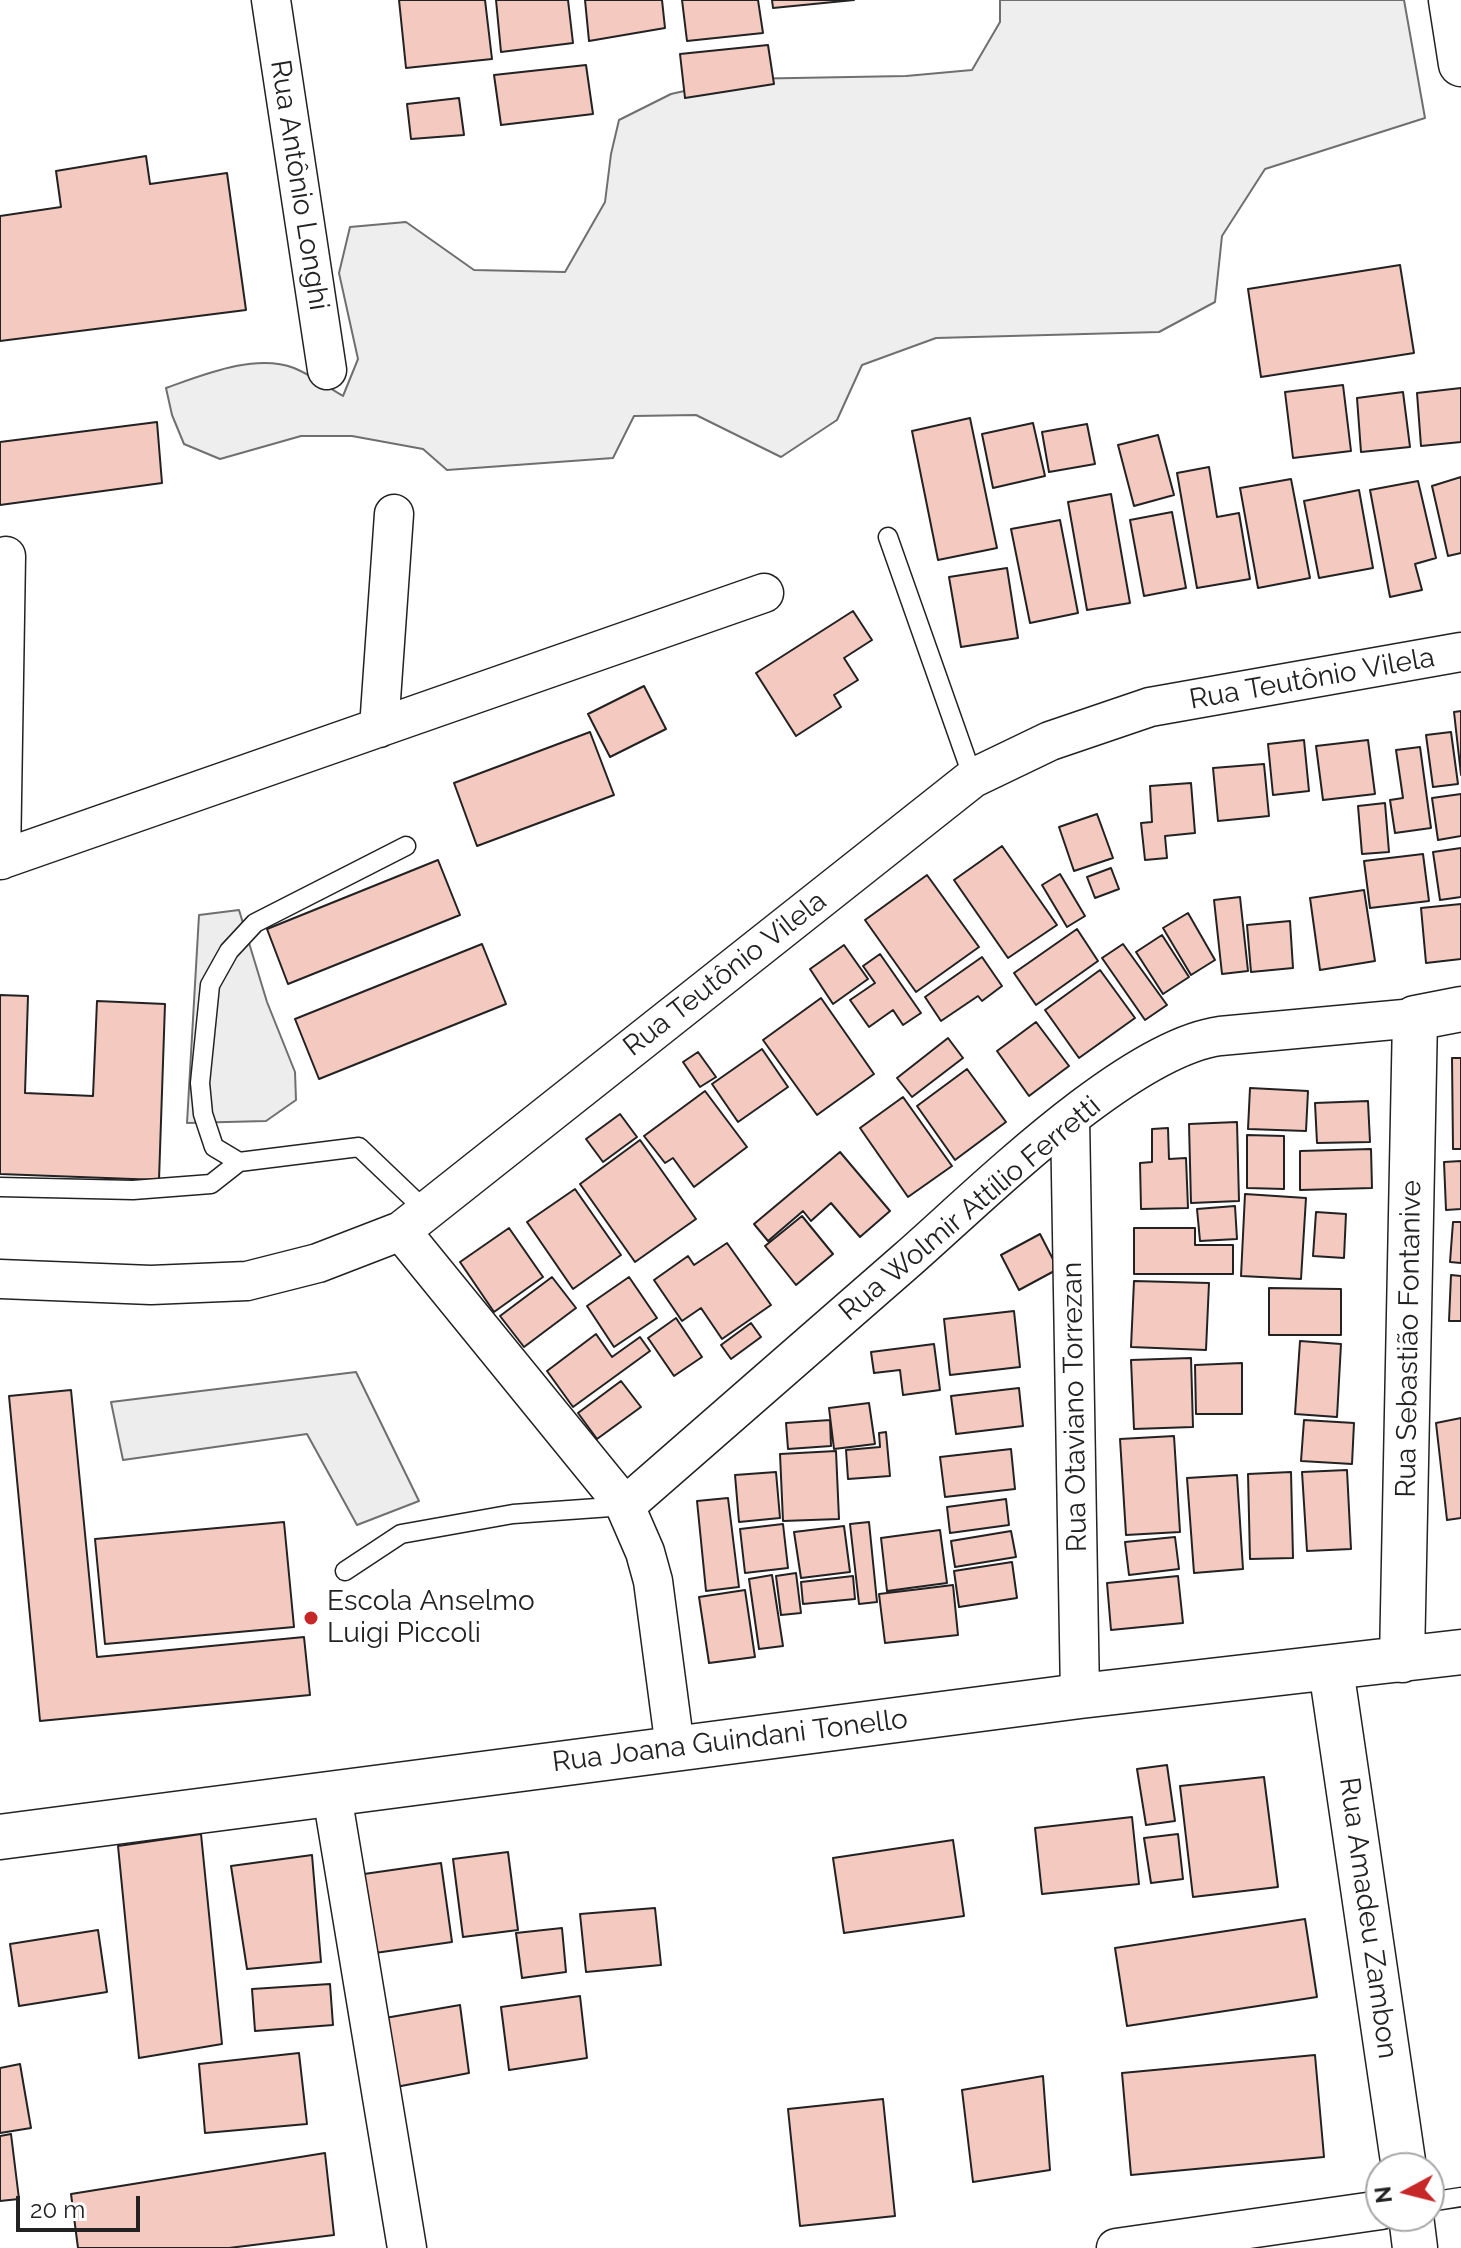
<!DOCTYPE html>
<meta charset="utf-8">
<style>
body{margin:0}
#map{position:relative;width:1461px;height:2248px;overflow:hidden;background:#fff;font-family:Raleway,sans-serif}
canvas{display:block}
.north{position:absolute;left:1365px;top:2152px;width:80px;height:80px;box-sizing:border-box;background:#fff;border:2px solid #a7a7a7;border-radius:50%;rotate:263deg;font-size:22px;font-weight:700;line-height:32px;text-align:center;color:#222}
.north::after{content:'';display:block;margin:auto;width:28px;height:36px;background:#c62828;clip-path:polygon(50% 0,100% 100%,50% 72%,0 100%)}
.scale{position:absolute;left:16px;top:2196px;width:124px;height:36px;box-sizing:border-box;border:4px solid #222;border-top:0;padding-left:10px;font-size:24px;line-height:28px;white-space:nowrap;color:#222;-webkit-text-stroke:6px #fff;paint-order:stroke}
</style>
<div id="map">
<canvas width="1461" height="2248"></canvas>
<div class="north">N</div>
<div class="scale">20 m</div>
</div>
<script>
const ctx = document.querySelector('canvas').getContext('2d');
ctx.lineJoin = 'round';
function fillPath(path, color) { ctx.fillStyle = color; ctx.fill(path, 'evenodd'); }
function stroke(path, color, width, dash) { ctx.strokeStyle = color; ctx.lineWidth = width; ctx.lineCap = dash ? 'butt' : 'round'; ctx.setLineDash(dash || []); ctx.stroke(path); }
function drawText(font, color, halo, rows, align = 'center') {
  ctx.font = font + ' Raleway,sans-serif'; ctx.lineWidth = 6; ctx.setLineDash([]); ctx.textBaseline = 'middle'; ctx.strokeStyle = halo; ctx.fillStyle = color; for (const [text, x, y, turn = 0] of rows) {
    ctx.save(); ctx.translate(x, y); ctx.rotate((+turn || 0) * Math.PI / 180); ctx.textAlign = isNaN(turn) ? turn : align; if (halo) ctx.strokeText(text, 0, 0); ctx.fillText(text, 0, 0); ctx.restore();
  }
}
const green = new Path2D(`
 M 1000,0 L 1404,0 L 1425,118 L 1265,169 L 1222,236 L 1215,302 L 1159,332 L 936,338 L 862,365 L 837,420 L 781,457 L 696,415 L 634,416 L 613,458 L 447,470 L 423,449 L 352,436 L 301,436 L 220,459 L 184,444 L 172,415 L 166,388 C 203,375 255,353 294,368 C 311,375 328,387 343,396 L 358,359 L 339,273 L 350,227 L 406,222 L 474,270 L 565,272 L 605,202 L 611,154 L 619,120 L 671,94 L 738,79 L 906,76 L 972,70 L 1000,22 Z`);
fillPath(green, '#eee');
stroke(green, '#6f6f6f', 2);
const parking = new Path2D(`
 M 239,910 L 267,1002 L 295,1072 L 296,1100 L 266,1121 L 187,1123 L 199,915 Z
 M 356,1372 L 419,1501 L 357,1525 L 307,1434 L 123,1460 L 111,1402 Z`);
fillPath(parking, '#ededed');
stroke(parking, '#6f6f6f', 2);
const building = new Path2D(`
 M 399,0 L 485,0 L 492,59 L 406,68 Z
 M 496,0 L 568,0 L 573,43 L 501,52 Z
 M 585,0 L 662,0 L 665,28 L 589,41 Z
 M 682,0 L 758,0 L 763,33 L 687,41 Z
 M 772,0 L 854,0 L 773,8 Z
 M 768,45 L 774,84 L 685,98 L 680,54 Z
 M 586,65 L 593,114 L 501,125 L 494,75 Z
 M 459,98 L 464,135 L 411,139 L 407,104 Z
 M 146,156 L 150,184 L 227,173 L 246,310 L 0,341 L 0,216 L 61,207 L 56,171 Z
 M 1400,265 L 1414,353 L 1261,377 L 1248,289 Z
 M 1343,385 L 1351,451 L 1293,458 L 1285,392 Z
 M 1461,388 L 1461,442 L 1421,446 L 1417,393 Z
 M 1403,392 L 1410,447 L 1361,452 L 1357,398 Z
 M 970,418 L 997,548 L 938,560 L 912,431 Z
 M 157,422 L 162,483 L 0,505 L 0,442 Z
 M 1033,423 L 1045,476 L 993,488 L 982,434 Z
 M 1087,424 L 1095,464 L 1049,472 L 1042,432 Z
 M 1158,435 L 1174,495 L 1134,506 L 1118,445 Z
 M 1209,467 L 1217,517 L 1239,513 L 1250,579 L 1197,588 L 1177,473 Z
 M 1461,477 L 1461,553 L 1448,556 L 1432,486 Z
 M 1291,479 L 1310,578 L 1258,588 L 1240,488 Z
 M 1418,481 L 1436,558 L 1415,564 L 1422,590 L 1390,597 L 1370,490 Z
 M 1359,490 L 1373,568 L 1319,578 L 1304,501 Z
 M 1111,494 L 1130,603 L 1087,610 L 1068,502 Z
 M 1172,512 L 1186,588 L 1144,596 L 1130,520 Z
 M 1060,520 L 1078,613 L 1030,623 L 1011,529 Z
 M 1007,568 L 1018,638 L 961,647 L 949,577 Z
 M 853,611 L 872,640 L 844,658 L 858,680 L 834,695 L 841,707 L 796,736 L 756,673 Z
 M 644,686 L 666,729 L 610,757 L 588,714 Z
 M 1461,711 L 1461,775 L 1454,712 Z
 M 590,732 L 614,795 L 477,846 L 454,783 Z
 M 1451,732 L 1458,784 L 1433,787 L 1426,735 Z
 M 1304,740 L 1309,791 L 1273,795 L 1268,744 Z
 M 1368,740 L 1375,794 L 1323,800 L 1316,746 Z
 M 1420,747 L 1431,828 L 1395,833 L 1390,800 L 1403,798 L 1396,750 Z
 M 1264,764 L 1269,816 L 1218,821 L 1213,768 Z
 M 1191,783 L 1195,833 L 1165,836 L 1167,858 L 1145,860 L 1141,823 L 1152,822 L 1150,786 Z
 M 1461,794 L 1461,836 L 1438,840 L 1432,798 Z
 M 1385,803 L 1389,852 L 1362,854 L 1358,806 Z
 M 1097,814 L 1113,858 L 1074,871 L 1059,827 Z
 M 1002,846 L 1057,925 L 1008,958 L 954,880 Z
 M 1461,848 L 1461,897 L 1440,900 L 1433,852 Z
 M 1423,854 L 1429,901 L 1370,908 L 1364,861 Z
 M 438,860 L 460,915 L 288,984 L 267,929 Z
 M 1111,868 L 1119,889 L 1095,898 L 1087,877 Z
 M 1060,874 L 1085,916 L 1067,927 L 1042,885 Z
 M 927,875 L 979,947 L 916,992 L 865,920 Z
 M 1364,890 L 1375,961 L 1320,970 L 1310,898 Z
 M 1240,897 L 1248,971 L 1222,974 L 1214,900 Z
 M 1461,904 L 1461,959 L 1426,963 L 1421,908 Z
 M 1188,913 L 1215,960 L 1191,975 L 1163,928 Z
 M 1290,921 L 1293,968 L 1251,972 L 1247,925 Z
 M 1077,929 L 1098,961 L 1036,1005 L 1014,973 Z
 M 1162,935 L 1189,977 L 1163,994 L 1136,952 Z
 M 482,944 L 506,1004 L 319,1079 L 295,1019 Z
 M 1123,944 L 1167,1005 L 1145,1020 L 1102,958 Z
 M 844,945 L 868,979 L 833,1004 L 810,969 Z
 M 880,954 L 921,1013 L 903,1025 L 893,1010 L 869,1027 L 850,1000 L 875,983 L 863,966 Z
 M 982,957 L 1002,986 L 982,1001 L 978,996 L 941,1021 L 925,997 Z
 M 1100,970 L 1135,1018 L 1079,1058 L 1045,1010 Z
 M 0,995 L 28,996 L 25,1093 L 93,1096 L 97,1001 L 165,1004 L 159,1180 L 0,1174 Z
 M 821,998 L 874,1074 L 817,1115 L 763,1040 Z
 M 1036,1022 L 1069,1066 L 1029,1096 L 997,1051 Z
 M 948,1038 L 963,1058 L 912,1097 L 897,1078 Z
 M 762,1049 L 788,1087 L 738,1122 L 712,1084 Z
 M 698,1052 L 716,1077 L 700,1087 L 683,1062 Z
 M 1452,1058 L 1461,1058 L 1461,1149 L 1453,1149 Z
 M 967,1069 L 1006,1122 L 955,1160 L 917,1106 Z
 M 1250,1088 L 1308,1091 L 1306,1131 L 1248,1129 Z
 M 705,1091 L 747,1147 L 694,1187 L 673,1158 L 665,1163 L 644,1136 Z
 M 903,1097 L 952,1166 L 908,1197 L 860,1128 Z
 M 1368,1101 L 1370,1142 L 1317,1143 L 1315,1103 Z
 M 620,1114 L 637,1137 L 603,1162 L 586,1139 Z
 M 1237,1122 L 1239,1201 L 1191,1203 L 1189,1124 Z
 M 1168,1128 L 1169,1159 L 1186,1158 L 1188,1208 L 1141,1209 L 1140,1163 L 1152,1162 L 1152,1129 Z
 M 1247,1135 L 1284,1136 L 1284,1189 L 1247,1188 Z
 M 640,1140 L 696,1219 L 635,1262 L 580,1184 Z
 M 1371,1149 L 1372,1188 L 1300,1190 L 1300,1151 Z
 M 840,1152 L 890,1211 L 860,1237 L 831,1203 L 811,1221 L 803,1211 L 768,1241 L 754,1224 Z
 M 1461,1161 L 1461,1209 L 1446,1210 L 1444,1162 Z
 M 575,1189 L 621,1255 L 573,1289 L 527,1222 Z
 M 1245,1194 L 1306,1198 L 1301,1279 L 1241,1276 Z
 M 1235,1206 L 1237,1239 L 1200,1241 L 1197,1209 Z
 M 1316,1212 L 1346,1214 L 1344,1258 L 1313,1256 Z
 M 802,1216 L 833,1254 L 796,1285 L 765,1246 Z
 M 1453,1222 L 1461,1222 L 1461,1263 L 1450,1262 Z
 M 509,1228 L 543,1277 L 494,1312 L 460,1262 Z
 M 1134,1228 L 1195,1228 L 1195,1245 L 1233,1245 L 1233,1274 L 1134,1274 Z
 M 1040,1234 L 1058,1269 L 1019,1290 L 1001,1255 Z
 M 727,1243 L 771,1305 L 722,1339 L 701,1308 L 682,1321 L 654,1280 L 688,1256 L 694,1265 Z
 M 1451,1275 L 1461,1276 L 1461,1321 L 1449,1321 Z
 M 552,1277 L 576,1308 L 524,1347 L 500,1316 Z
 M 629,1277 L 657,1318 L 614,1347 L 587,1306 Z
 M 1134,1281 L 1209,1283 L 1206,1350 L 1131,1347 Z
 M 1269,1288 L 1341,1289 L 1341,1335 L 1269,1335 Z
 M 1014,1311 L 1020,1367 L 950,1375 L 944,1319 Z
 M 676,1318 L 702,1357 L 674,1376 L 648,1338 Z
 M 751,1323 L 761,1337 L 731,1359 L 721,1345 Z
 M 596,1334 L 612,1357 L 640,1337 L 650,1351 L 573,1407 L 547,1371 Z
 M 1300,1341 L 1341,1344 L 1337,1417 L 1295,1414 Z
 M 934,1344 L 940,1390 L 903,1395 L 900,1370 L 874,1373 L 871,1352 Z
 M 1191,1358 L 1193,1427 L 1134,1429 L 1131,1360 Z
 M 1242,1363 L 1242,1414 L 1196,1414 L 1195,1365 Z
 M 621,1381 L 641,1407 L 597,1439 L 578,1413 Z
 M 1019,1388 L 1023,1426 L 956,1434 L 951,1396 Z
 M 71,1390 L 97,1657 L 304,1637 L 310,1695 L 40,1721 L 9,1396 Z
 M 869,1403 L 875,1444 L 834,1449 L 829,1408 Z
 M 1461,1418 L 1461,1518 L 1447,1520 L 1436,1423 Z
 M 830,1420 L 831,1446 L 788,1449 L 786,1423 Z
 M 1304,1420 L 1354,1423 L 1352,1464 L 1301,1461 Z
 M 886,1432 L 890,1476 L 848,1479 L 846,1450 L 880,1447 L 879,1433 Z
 M 1174,1436 L 1180,1532 L 1126,1535 L 1120,1439 Z
 M 1011,1449 L 1015,1489 L 945,1497 L 940,1457 Z
 M 836,1451 L 839,1519 L 783,1521 L 780,1454 Z
 M 1347,1470 L 1351,1549 L 1307,1551 L 1302,1472 Z
 M 776,1472 L 780,1518 L 739,1522 L 735,1475 Z
 M 1291,1472 L 1293,1558 L 1250,1559 L 1248,1474 Z
 M 1237,1475 L 1243,1569 L 1194,1573 L 1187,1478 Z
 M 728,1498 L 739,1587 L 706,1591 L 697,1501 Z
 M 1006,1499 L 1009,1525 L 950,1533 L 947,1507 Z
 M 284,1522 L 294,1627 L 105,1644 L 95,1539 Z
 M 869,1522 L 877,1602 L 859,1604 L 850,1524 Z
 M 783,1524 L 788,1568 L 745,1573 L 740,1529 Z
 M 844,1526 L 850,1572 L 801,1578 L 794,1532 Z
 M 940,1530 L 947,1583 L 887,1591 L 881,1538 Z
 M 1011,1531 L 1016,1557 L 955,1567 L 951,1541 Z
 M 1175,1537 L 1179,1569 L 1129,1575 L 1125,1542 Z
 M 1012,1562 L 1017,1598 L 959,1607 L 954,1571 Z
 M 796,1573 L 801,1613 L 781,1615 L 776,1576 Z
 M 772,1575 L 783,1646 L 759,1649 L 749,1579 Z
 M 853,1576 L 855,1599 L 803,1604 L 801,1582 Z
 M 1178,1576 L 1183,1623 L 1111,1630 L 1107,1583 Z
 M 953,1585 L 958,1635 L 885,1643 L 879,1594 Z
 M 745,1590 L 755,1657 L 709,1663 L 699,1597 Z
 M 1167,1765 L 1175,1821 L 1146,1825 L 1137,1769 Z
 M 1264,1777 L 1278,1887 L 1193,1897 L 1180,1786 Z
 M 1132,1817 L 1139,1884 L 1042,1894 L 1035,1828 Z
 M 201,1834 L 222,2044 L 139,2058 L 118,1846 Z
 M 1178,1834 L 1183,1879 L 1151,1883 L 1144,1838 Z
 M 953,1840 L 964,1916 L 844,1933 L 833,1858 Z
 M 508,1852 L 518,1930 L 463,1937 L 453,1859 Z
 M 312,1855 L 321,1962 L 247,1969 L 231,1866 Z
 M 441,1863 L 452,1942 L 368,1954 L 357,1875 Z
 M 655,1908 L 661,1965 L 586,1972 L 580,1914 Z
 M 1305,1919 L 1317,1997 L 1127,2026 L 1115,1948 Z
 M 562,1928 L 566,1972 L 522,1978 L 516,1933 Z
 M 98,1930 L 107,1992 L 19,2006 L 10,1944 Z
 M 330,1984 L 333,2025 L 255,2031 L 252,1989 Z
 M 580,1996 L 587,2058 L 509,2070 L 501,2007 Z
 M 460,2005 L 469,2073 L 396,2087 L 385,2018 Z
 M 299,2053 L 307,2124 L 205,2133 L 199,2064 Z
 M 1315,2055 L 1324,2157 L 1131,2175 L 1122,2073 Z
 M 20,2064 L 31,2128 L 0,2133 L 0,2068 Z
 M 1043,2076 L 1050,2170 L 973,2182 L 962,2090 Z
 M 883,2099 L 895,2216 L 800,2226 L 788,2109 Z
 M 11,2134 L 19,2199 L 0,2201 L 0,2136 Z
 M 325,2153 L 334,2235 L 229,2248 L 78,2248 L 71,2194 Z`);
fillPath(building, '#f3c9c0');
stroke(building, '#222', 2);
const lane = new Path2D(`
 M 888,537 L 973,778
 M 406,846 L 255,923 L 229,951 L 210,985 L 200,1083 L 203,1114 L 214,1147 L 239,1162 L 359,1147 L 426,1211
 M 0,1187 L 133,1190 L 211,1184 L 239,1162
 M 345,1571 L 401,1534 L 513,1514 L 625,1506
 M 1429,2202 L 1461,2197`);
const street = new Path2D(`
 M 271,0 L 327,370
 M 379,728 L 394,514
 M 0,860 L 764,593
 M 1,860 L 6,556
 M 1070,1118 L 1080,1696
 M 401,1231 L 625,1506 L 645,1552 L 653,1581 L 675,1748
 M 0,1279 L 151,1285 L 247,1281 L 318,1263 L 401,1231 L 973,778 L 1050,741 L 1150,707 L 1461,652
 M 625,1506 C 719,1424 814,1341 908,1259 C 981,1195 1127,1049 1220,1036 L 1415,1018
 M 332,1795 L 407,2248
 M 1116,2248 L 1381,2210`);
const secondary = new Path2D(`
 M 1451,0 L 1461,64
 M 1402,1660 L 1415,1018 L 1461,1009
 M 1331,1669 L 1404,2168
 M 0,1837 L 1080,1696 L 1461,1652
 M 1411,2216 L 1415,2248`);
stroke(lane, '#222', 21);
stroke(street, '#222', 41);
stroke(secondary, '#222', 47);
stroke(lane, '#fff', 18);
stroke(street, '#fff', 38);
stroke(secondary, '#fff', 44);
for (const [x, y, r, color] of [
 [311,1618,8,"#c62828"]
]) { const dot = new Path2D(); dot.arc(x, y, r, 0, 2 * Math.PI); ctx.fillStyle = color; ctx.fill(dot); stroke(dot, '#fff', 3); }
drawText('28px', '#222', '#fff', [
 ["Rua Antônio Longhi",299,185,81],
 ["Rua Teutônio Vilela",1312,679,-10],
 ["Rua Teutônio Vilela",725,974,-38],
 ["Rua Wolmir Attílio Ferretti",970,1209,-40],
 ["Rua Sebastião Fontanive",1409,1339,-89],
 ["Rua Otaviano Torrezan",1075,1407,-91],
 ["Rua Joana Guindani Tonello",730,1741,-7],
 ["Rua Amadeu Zambon",1368,1918,82]
]);
drawText('28px', '#222', '#fff', [
 ["Escola Anselmo",327,1602],
 ["Luigi Piccoli",327,1634]
], 'left');
</script>
